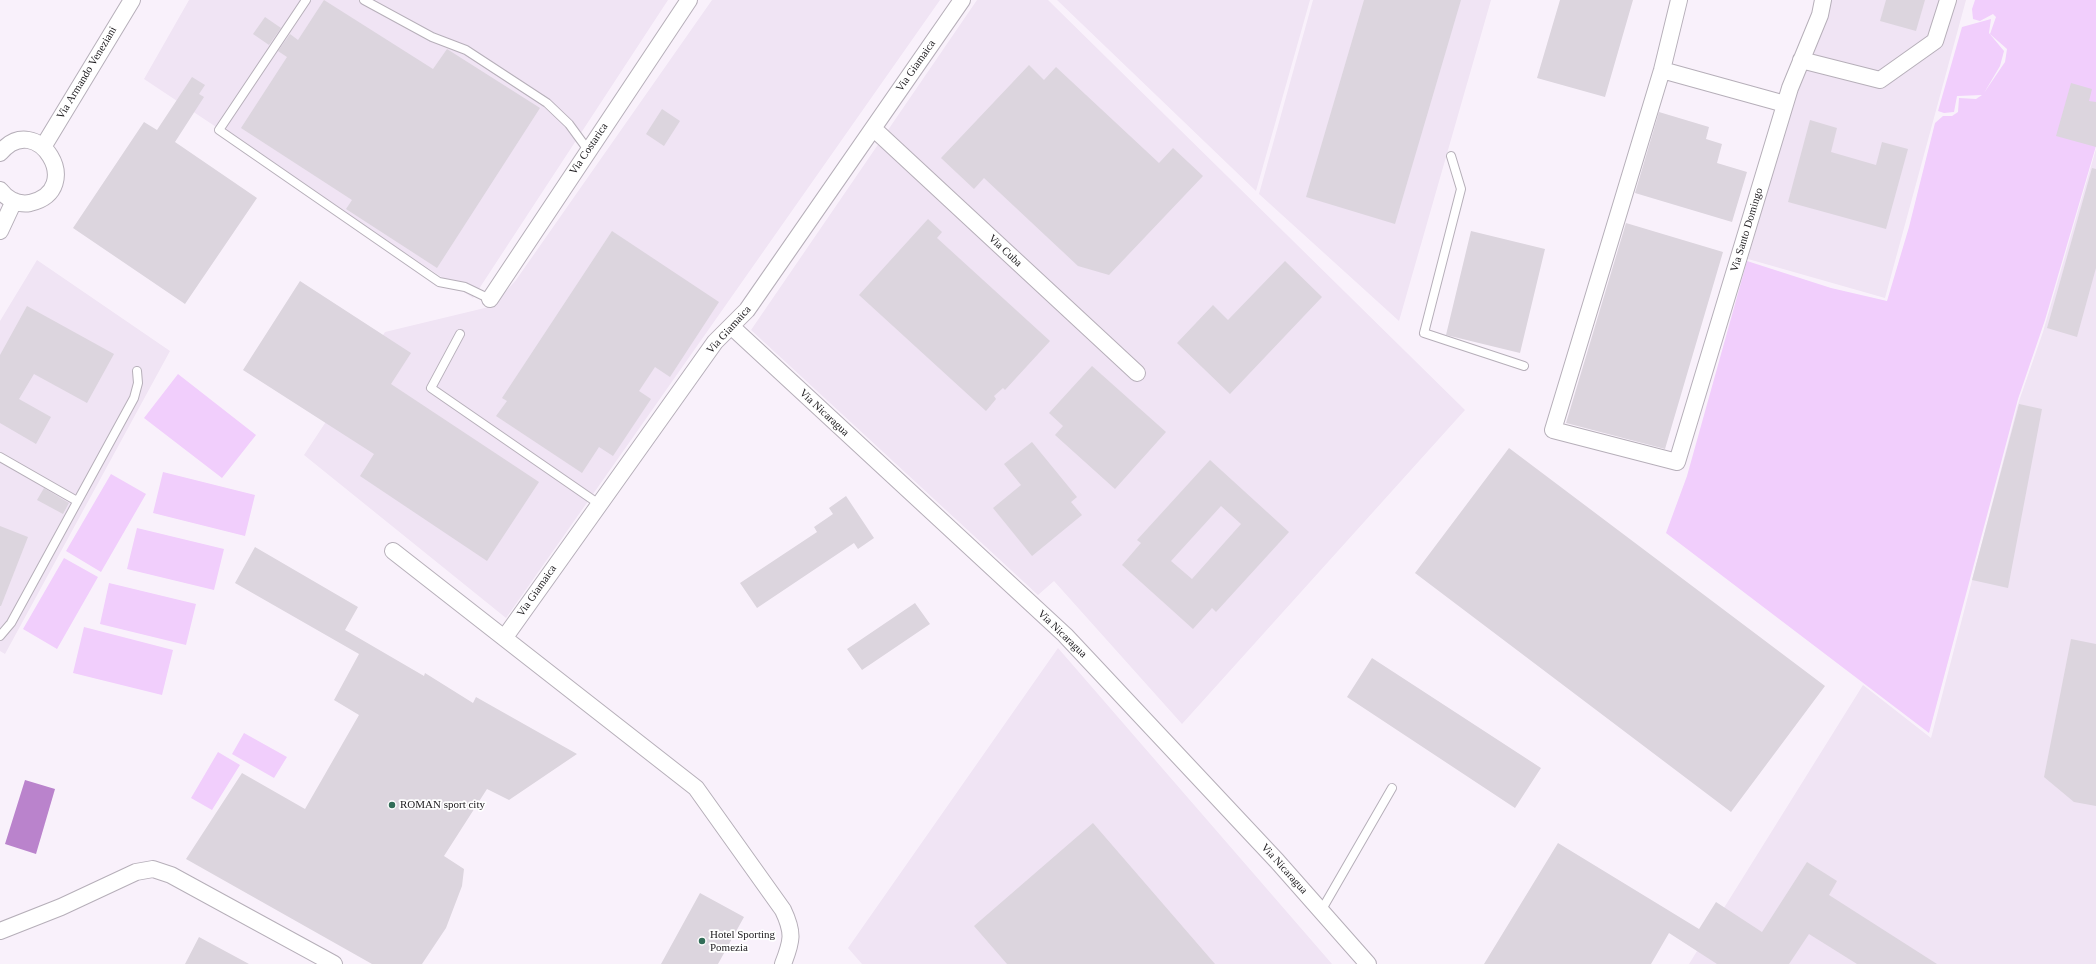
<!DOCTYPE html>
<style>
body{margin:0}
canvas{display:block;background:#f9f1fb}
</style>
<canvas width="2096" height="964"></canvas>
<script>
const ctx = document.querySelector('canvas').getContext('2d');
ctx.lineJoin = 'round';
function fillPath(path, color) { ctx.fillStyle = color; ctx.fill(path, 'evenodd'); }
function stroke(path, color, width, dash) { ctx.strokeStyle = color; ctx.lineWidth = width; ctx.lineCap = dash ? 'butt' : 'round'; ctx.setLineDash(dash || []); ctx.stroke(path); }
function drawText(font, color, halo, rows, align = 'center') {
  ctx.font = font + ' Georgia,serif'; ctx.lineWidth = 3.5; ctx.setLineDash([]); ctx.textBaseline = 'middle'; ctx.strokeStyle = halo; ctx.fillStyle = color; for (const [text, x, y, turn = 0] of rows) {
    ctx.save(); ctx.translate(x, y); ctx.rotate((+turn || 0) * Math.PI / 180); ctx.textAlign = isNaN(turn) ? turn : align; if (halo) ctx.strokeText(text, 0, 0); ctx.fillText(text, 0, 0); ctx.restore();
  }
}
fillPath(new Path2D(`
 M 189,0 L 668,0 L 473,298 L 144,79 Z
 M 712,0 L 940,0 L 506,618 L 304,455 L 385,332 L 493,306 L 516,280 Z
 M 977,0 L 1048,0 L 1465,410 L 1182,724 L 1054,581 L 1038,595 L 751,330 Z
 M 1057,0 L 1310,0 L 1256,191 Z
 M 1313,0 L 1491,0 L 1399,321 L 1259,194 Z
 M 1825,0 L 1966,0 L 1885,298 L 1748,259 L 1797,84 Z
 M 2096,149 L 2096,964 L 1689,964 L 1863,685 L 1931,738 L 2018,404 L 2043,332 Z
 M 37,260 L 170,351 L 5,654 L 0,651 L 0,321 Z
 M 1058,648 L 1332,964 L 862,964 L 848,948 Z`), '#f0e4f4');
fillPath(new Path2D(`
 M 1975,0 L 2096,0 L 2096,146 L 2045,320 L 2018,399 L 1929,733 L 1666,533 L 1687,476 L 1747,261 L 1831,288 L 1887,301 L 1909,227 L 1935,123 L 1943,116 L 1952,116 L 1958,112 L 1959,98 L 1976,99 L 1982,95 L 1957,96 L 1954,112 L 1944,113 L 1938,111 L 1962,27 L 1991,19 L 1989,33 L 2004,51 L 2000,66 L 1984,93 L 2005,62 L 2007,49 L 1990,34 L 1996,17 L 1993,14 L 1980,21 L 1973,19 L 1972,9 Z
 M 178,374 L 256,435 L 222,478 L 144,418 Z
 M 163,472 L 255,495 L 245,536 L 153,513 Z
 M 111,474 L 146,494 L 101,572 L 66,551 Z
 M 137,528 L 224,549 L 214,590 L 127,569 Z
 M 64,558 L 98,577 L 57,649 L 23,629 Z
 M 109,583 L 196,604 L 186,645 L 100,624 Z
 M 84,627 L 173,650 L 162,695 L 73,673 Z
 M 244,733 L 287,757 L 274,778 L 232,754 Z
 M 218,752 L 240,765 L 212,810 L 191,798 Z`), '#f1cefc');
fillPath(new Path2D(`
 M 25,780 L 55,789 L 36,854 L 5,844 Z`), '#ba83cc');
fillPath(new Path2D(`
 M 324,0 L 433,69 L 447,49 L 540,108 L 437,268 L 346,209 L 352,200 L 241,128 L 287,57 L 278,51 L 290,34 L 298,40 Z
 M 1364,0 L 1461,0 L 1395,224 L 1306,197 Z
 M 1560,0 L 1633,0 L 1605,97 L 1537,78 Z
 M 1886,0 L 1925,0 L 1916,31 L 1880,21 Z
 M 265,17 L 281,28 L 269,45 L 253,34 Z
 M 1029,65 L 1044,80 L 1056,67 L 1159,163 L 1173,148 L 1203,176 L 1109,275 L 1078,266 L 984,178 L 974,189 L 941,158 Z
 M 192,77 L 205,85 L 199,94 L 204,97 L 175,142 L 257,198 L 185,304 L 73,228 L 144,122 L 157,130 Z
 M 2071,83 L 2092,89 L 2089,101 L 2096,102 L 2096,147 L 2056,136 Z
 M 662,109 L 680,121 L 664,146 L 646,134 Z
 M 1659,112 L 1709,127 L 1706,139 L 1722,144 L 1717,163 L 1747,172 L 1732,222 L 1635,193 Z
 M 1810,120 L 1837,128 L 1831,152 L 1876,165 L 1882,142 L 1908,149 L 1886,229 L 1788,202 Z
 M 2092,168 L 2096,169 L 2096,268 L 2077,337 L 2047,328 Z
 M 928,219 L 942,232 L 937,238 L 1050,341 L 1005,390 L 1003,388 L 994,396 L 996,399 L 986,411 L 859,295 Z
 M 1626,223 L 1723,252 L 1665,449 L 1566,423 Z
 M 612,231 L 719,302 L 670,377 L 655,367 L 639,391 L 651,399 L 613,456 L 599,447 L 582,473 L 496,416 L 507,401 L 502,398 Z
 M 1471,231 L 1545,249 L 1520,353 L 1446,335 Z
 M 1285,261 L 1322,297 L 1230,394 L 1177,343 L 1213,305 L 1228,320 Z
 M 300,281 L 411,353 L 391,384 L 539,482 L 487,561 L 360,476 L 374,454 L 243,370 Z
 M 27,306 L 114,354 L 87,403 L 34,374 L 19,399 L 51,417 L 36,444 L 0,423 L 0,355 Z
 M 1092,366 L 1166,432 L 1115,489 L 1055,435 L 1063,426 L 1049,413 Z
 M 2019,404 L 2042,409 L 2008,588 L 1972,580 Z
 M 1032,442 L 1077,497 L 1071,502 L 1082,515 L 1032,556 L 993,508 L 1021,485 L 1004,464 Z
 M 1509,448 L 1825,686 L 1731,812 L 1415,573 Z
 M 1210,460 L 1289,532 L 1216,612 L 1212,608 L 1193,629 L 1122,565 L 1141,543 L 1137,540 ZM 1221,506 L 1241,524 L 1192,579 L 1171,561 Z
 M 44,488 L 69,503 L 63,514 L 37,500 Z
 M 846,496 L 874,538 L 858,549 L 854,543 L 757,608 L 740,583 L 817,532 L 814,527 L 833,514 L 829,508 Z
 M 0,526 L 28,537 L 1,606 L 0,606 Z
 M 255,547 L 358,607 L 345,630 L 424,676 L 425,673 L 473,703 L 476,697 L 577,754 L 509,800 L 487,789 L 444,856 L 464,869 L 462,886 L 446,928 L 422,964 L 372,964 L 186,859 L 242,773 L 305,809 L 359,715 L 334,700 L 359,654 L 235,583 Z
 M 915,603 L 930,624 L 862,670 L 847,649 Z
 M 2071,639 L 2096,644 L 2096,806 L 2074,802 L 2044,777 Z
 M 1372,658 L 1541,768 L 1515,808 L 1347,697 Z
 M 1093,823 L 1215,964 L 1007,964 L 974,926 Z
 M 1558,843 L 1699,929 L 1716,902 L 1762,932 L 1807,862 L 1837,881 L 1829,895 L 1937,964 L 1857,964 L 1809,934 L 1789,964 L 1717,964 L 1669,933 L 1651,964 L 1484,964 Z
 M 700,893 L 744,917 L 718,964 L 661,964 Z
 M 199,937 L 249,964 L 185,964 Z`), '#dcd5de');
const service = new Path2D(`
 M 306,0 L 219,130 L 439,282 L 465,287 L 490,299
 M 364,0 L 432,37 L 466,50 L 547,103 L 569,124 L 588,150
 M 1451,156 L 1461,189 L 1424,333 L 1524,366
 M 460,334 L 431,388 L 599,504
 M 0,457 L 77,501
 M 0,636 L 11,623 L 134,398 L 138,383 L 137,371
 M 1321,911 L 1392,788`);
const minor = new Path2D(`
 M 1679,0 L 1662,70 L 1553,430 L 1677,462 L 1790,88 L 1820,15 L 1823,0
 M 1801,60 L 1880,80 L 1935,41 L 1948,0
 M 1662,70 L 1785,104
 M 874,129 L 1137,373
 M 43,147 L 132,0
 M 0,153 C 37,108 87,190 30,203 C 18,205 7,199 0,190
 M 0,231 L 14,201
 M 490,299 L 689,0
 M 732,327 L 1065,635 L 1277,861 L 1368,964
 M 393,551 L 696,788 L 783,910 C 794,933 792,941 783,964
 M 505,637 L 715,342 L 747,310 L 962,0
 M 0,931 L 61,907 L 136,872 L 153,869 L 171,875 L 334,964`);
stroke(service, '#b6afb9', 10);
stroke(minor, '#b6afb9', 18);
stroke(service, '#fff', 8);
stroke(minor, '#fff', 16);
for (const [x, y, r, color] of [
 [392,805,4,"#326d58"],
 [702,941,4,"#326d58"]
]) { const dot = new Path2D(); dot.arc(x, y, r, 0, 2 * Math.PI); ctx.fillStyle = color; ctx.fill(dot); stroke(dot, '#fff', 1.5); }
drawText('11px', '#1b191c', '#fff', [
 ["Via Giamaica",916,66,-55],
 ["Via Armando Veneziani",87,73,-59],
 ["Via Costarica",589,149,-56],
 ["Via Santo Domingo",1747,230,-73],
 ["Via Cuba",1005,251,43],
 ["Via Giamaica",729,330,-48],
 ["Via Nicaragua",824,413,43],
 ["Via Giamaica",537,591,-55],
 ["Via Nicaragua",1062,634,44],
 ["Via Nicaragua",1284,869,48]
]);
drawText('11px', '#1b191c', '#fff', [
 ["ROMAN sport city",400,805],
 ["Hotel Sporting",710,935],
 ["Pomezia",710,948]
], 'left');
</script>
